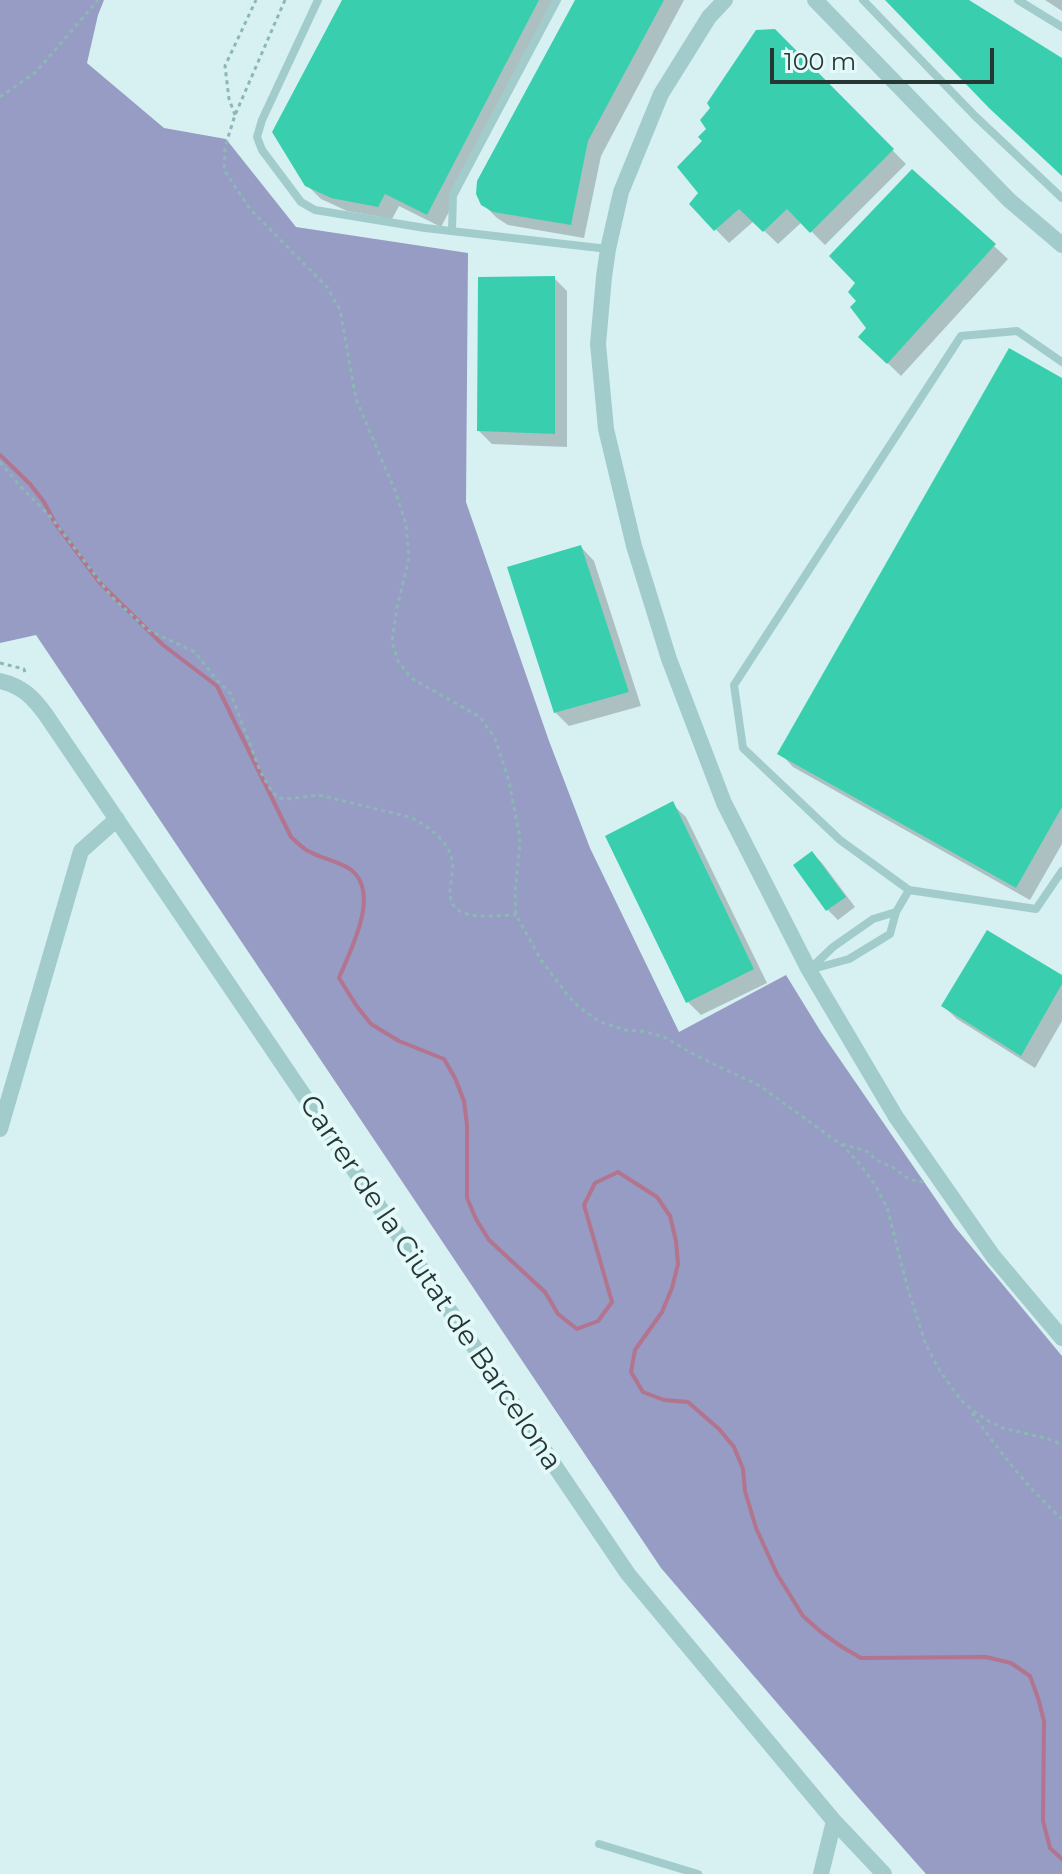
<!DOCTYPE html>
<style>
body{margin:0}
#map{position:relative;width:1062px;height:1874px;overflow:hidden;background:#d7f1f3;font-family:Montserrat,sans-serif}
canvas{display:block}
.scale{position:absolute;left:770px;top:48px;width:224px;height:36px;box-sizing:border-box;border:4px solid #253633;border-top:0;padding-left:10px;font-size:24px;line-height:28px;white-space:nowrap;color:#253633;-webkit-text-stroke:6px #e4f9fa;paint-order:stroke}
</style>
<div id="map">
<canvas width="1062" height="1874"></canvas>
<div class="scale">100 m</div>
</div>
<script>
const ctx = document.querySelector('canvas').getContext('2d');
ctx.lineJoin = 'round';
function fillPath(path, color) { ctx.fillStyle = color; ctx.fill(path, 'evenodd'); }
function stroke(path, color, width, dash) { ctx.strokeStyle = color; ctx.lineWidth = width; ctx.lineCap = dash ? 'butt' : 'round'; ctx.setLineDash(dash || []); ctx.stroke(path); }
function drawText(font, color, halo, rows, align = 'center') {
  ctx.font = font + ' Montserrat,sans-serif'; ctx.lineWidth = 8; ctx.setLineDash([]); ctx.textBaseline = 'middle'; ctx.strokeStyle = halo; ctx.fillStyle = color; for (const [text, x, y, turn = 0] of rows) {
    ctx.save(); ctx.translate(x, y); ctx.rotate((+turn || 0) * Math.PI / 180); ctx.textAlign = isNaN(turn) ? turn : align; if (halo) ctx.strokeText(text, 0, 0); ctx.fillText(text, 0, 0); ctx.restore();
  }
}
fillPath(new Path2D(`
 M 0,0 L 104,0 L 98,15 L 87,63 L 164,128 L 226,139 L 296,227 L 468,253 L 466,502 L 549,741 L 590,848 L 679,1032 L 786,975 L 821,1032 L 955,1227 L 1062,1356 L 1062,1874 L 926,1874 L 857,1796 L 661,1568 L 36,635 L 0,643 Z`), '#969cc3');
fillPath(new Path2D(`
 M 344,0 L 560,0 L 441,227 L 399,206 L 392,219 L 347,211 L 321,199 L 306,184 Z
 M 577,0 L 684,0 L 601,156 L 584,238 L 508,225 L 497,218 L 483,204 Z
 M 1045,0 L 1062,0 L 1062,11 Z
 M 774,31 L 906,164 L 825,245 L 802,222 L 778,244 L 754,221 L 729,243 L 691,204 L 700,193 L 704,141 Z
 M 994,246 L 1008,259 L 901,376 L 861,337 Z
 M 554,278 L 567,291 L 567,447 L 492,444 L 479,431 Z
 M 1062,381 L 1062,844 L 1030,900 L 793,767 L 780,753 Z
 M 581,547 L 594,561 L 641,706 L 569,726 L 555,712 Z
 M 672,804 L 686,817 L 767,983 L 701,1015 L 688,1002 Z
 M 812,853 L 822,863 L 855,907 L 838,920 L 828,910 Z
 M 1062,978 L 1062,1021 L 1035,1068 L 957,1019 L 943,1006 Z`), '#0003');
stroke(new Path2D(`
 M 0,455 L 30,484 L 44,502 L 55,523 L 100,583 L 163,645 L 217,686 L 291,837 C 297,842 303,849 310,852 C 323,859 338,861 350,869 C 382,892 350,951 339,978 L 356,1005 L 371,1024 L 399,1041 L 444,1059 L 455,1078 L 464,1101 L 467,1125 L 467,1198 L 476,1219 L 489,1240 L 545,1292 L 558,1314 L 577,1329 L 598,1321 L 612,1302 L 584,1205 L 595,1183 L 618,1172 L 657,1197 L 670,1216 L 676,1241 L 678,1264 L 672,1288 L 662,1312 L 635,1350 L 631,1372 L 643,1392 L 664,1400 L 688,1402 L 719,1429 L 734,1447 L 743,1469 L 745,1491 L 756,1528 L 777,1574 L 803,1616 L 821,1632 L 842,1647 L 861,1658 L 986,1657 L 1011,1663 L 1030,1676 L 1038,1698 L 1044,1721 L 1043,1821 L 1050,1848 L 1062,1859`), '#b2748e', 4);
fillPath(new Path2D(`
 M 342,0 L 539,0 L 427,215 L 385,194 L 378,207 L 331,198 L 305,186 L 272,132 Z
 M 575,0 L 664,0 L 588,141 L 571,225 L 493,212 L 481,205 L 476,194 L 477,181 Z
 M 885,0 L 969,0 L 1062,58 L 1062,176 L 989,108 Z
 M 775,29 L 894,149 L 810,233 L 787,209 L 763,232 L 739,209 L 714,231 L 689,204 L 698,193 L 677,167 L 702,141 L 698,137 L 706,129 L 700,120 L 710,108 L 707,103 L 756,30 Z
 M 912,169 L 996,244 L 887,364 L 858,337 L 866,328 L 850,307 L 856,301 L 848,292 L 855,283 L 829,256 Z
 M 555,276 L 555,434 L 477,431 L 478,277 Z
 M 1009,348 L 1062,378 L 1062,807 L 1016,888 L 777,754 Z
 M 581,545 L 629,692 L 554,713 L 507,567 Z
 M 673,801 L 754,969 L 686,1003 L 605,836 Z
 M 812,851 L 846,897 L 826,911 L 793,865 Z
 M 987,930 L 1062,975 L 1062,984 L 1021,1056 L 941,1006 Z`), '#39cfae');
stroke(new Path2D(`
 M 285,0 L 235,115 L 225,147 L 224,170 L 250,209 L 327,287 L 340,310 L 356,399 L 396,493 L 406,524 L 409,558 L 397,608 L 392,641 L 398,661 L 411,678 L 480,717 L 495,738 L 509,781 L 519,833 L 520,843 L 515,894 L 516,915 L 541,960 L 569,997 L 580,1008 L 600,1022 L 626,1030 L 641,1031 L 664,1037 L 695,1055 L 760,1086 L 843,1146 L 858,1162 L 874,1183 L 887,1207 L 907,1286 L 926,1345 L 940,1371 L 961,1400 L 972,1410 L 990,1422 L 1003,1428 L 1052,1440 L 1062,1445
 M 0,97 L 36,72 L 98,0
 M 235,115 L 229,99 L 225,66 L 256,0
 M 0,462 L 19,485 L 50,516 L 111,596 L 148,630 L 195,652 L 216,679 L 231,694 L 260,771 L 271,790 L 278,798 L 287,799 L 319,795 L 409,817 C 426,824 449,841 452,860 C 456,880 438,905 467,914 C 479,918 502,915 516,915
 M 0,663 L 24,669 L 25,673
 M 842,1144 L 869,1152 L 876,1160 L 892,1167 L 911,1180 L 924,1182
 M 972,1413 C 999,1451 1027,1487 1062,1519`), '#8db7b6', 3, [4, 4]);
stroke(new Path2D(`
 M 318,0 L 262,120 L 257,137 L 262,150 L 301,202 L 315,210 L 425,228 L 608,249
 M 863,0 L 975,116 L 1062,198
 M 1018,0 L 1062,27
 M 452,231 L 453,195 L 557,0
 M 1062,362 L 1017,331 L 961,336 L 734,685 L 743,748 L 840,840 L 909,890 L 1036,909 L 1062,871
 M 809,970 L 849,959 L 890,934 L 896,912 L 909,890
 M 809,970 L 833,947 L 873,919 L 896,912
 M 599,1844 L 698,1874`), '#a2cccb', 8);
stroke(new Path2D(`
 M 725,0 L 709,17 L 661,94 L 621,192 L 608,249 L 604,277 L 598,344 L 606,429 L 634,546 L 669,659 L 724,803 L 809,970 L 896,1117 L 993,1256 L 1062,1338
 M 815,0 L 1009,200 L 1062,245
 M 0,681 C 22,686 33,697 46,715 L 628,1574 L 834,1821 L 884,1874
 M 0,1129 L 81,851 L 117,819
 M 821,1874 L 834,1821`), '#a2cccb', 16);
drawText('28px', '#253633', '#e4f9fa', [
 ["Carrer de la Ciutat de Barcelona",430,1283,56]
]);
</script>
